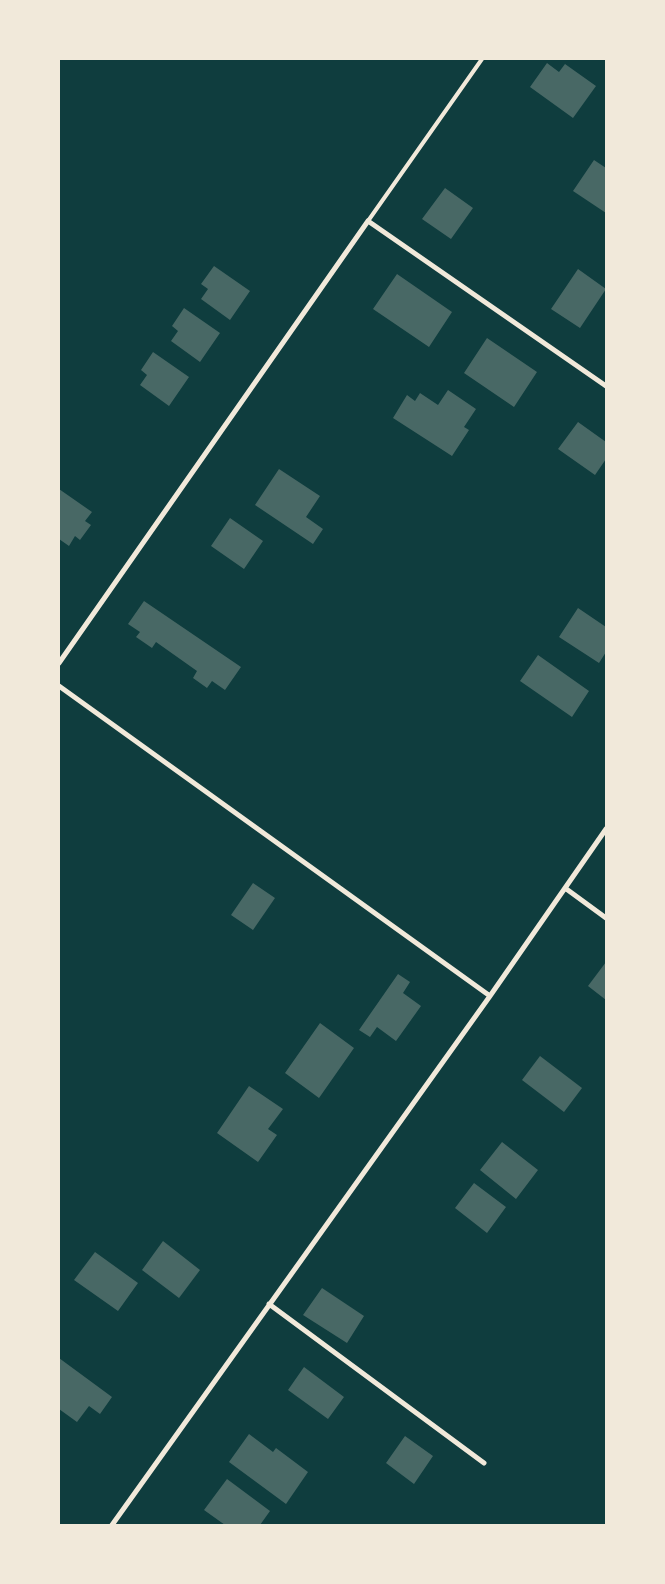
<!DOCTYPE html>
<style>
body{margin:0}
#map{position:relative;width:665px;height:1584px;overflow:hidden;background:#0f3d3e;font-family:"PT Sans Narrow",sans-serif}
canvas{display:block}
.frame{position:absolute;inset:0;border:60px solid #f1e9da;pointer-events:none}
</style>
<div id="map">
<canvas width="665" height="1584"></canvas>
<div class="frame"></div>
</div>
<script>
const ctx = document.querySelector('canvas').getContext('2d');
ctx.lineJoin = 'round';
function fillPath(path, color) { ctx.fillStyle = color; ctx.fill(path, 'evenodd'); }
function stroke(path, color, width, dash) { ctx.strokeStyle = color; ctx.lineWidth = width; ctx.lineCap = dash ? 'butt' : 'round'; ctx.setLineDash(dash || []); ctx.stroke(path); }
fillPath(new Path2D(`
 M 547,63 L 559,72 L 565,64 L 596,86 L 573,118 L 530,87 Z
 M 594,160 L 606,168 L 606,213 L 573,191 Z
 M 445,188 L 473,208 L 451,239 L 422,219 Z
 M 214,266 L 250,291 L 230,320 L 201,299 L 208,289 L 201,284 Z
 M 578,269 L 606,289 L 580,328 L 551,309 Z
 M 397,274 L 452,312 L 429,347 L 373,309 Z
 M 184,308 L 220,333 L 200,362 L 171,341 L 178,331 L 172,326 Z
 M 487,338 L 537,372 L 514,407 L 464,373 Z
 M 153,352 L 189,377 L 169,406 L 140,385 L 147,375 L 141,370 Z
 M 448,390 L 476,409 L 464,427 L 469,430 L 452,456 L 393,418 L 407,395 L 415,401 L 420,393 L 438,405 Z
 M 578,422 L 606,442 L 606,459 L 595,475 L 558,449 Z
 M 279,469 L 320,496 L 306,517 L 323,529 L 313,544 L 255,505 Z
 M 59,489 L 92,512 L 85,521 L 91,525 L 80,540 L 75,536 L 69,546 L 59,539 Z
 M 230,518 L 263,541 L 244,569 L 211,546 Z
 M 144,601 L 241,667 L 225,690 L 212,681 L 207,688 L 193,678 L 197,671 L 156,642 L 152,648 L 136,637 L 140,632 L 128,624 Z
 M 578,608 L 606,627 L 606,652 L 599,663 L 559,637 Z
 M 538,655 L 589,691 L 572,717 L 520,681 Z
 M 253,883 L 275,898 L 253,930 L 231,915 Z
 M 606,962 L 606,1000 L 588,986 Z
 M 398,974 L 410,982 L 403,993 L 421,1006 L 396,1041 L 377,1027 L 370,1037 L 359,1030 Z
 M 320,1023 L 354,1048 L 319,1098 L 285,1073 Z
 M 540,1056 L 582,1088 L 564,1112 L 522,1080 Z
 M 249,1086 L 283,1109 L 268,1129 L 277,1135 L 258,1162 L 217,1133 Z
 M 502,1142 L 538,1170 L 516,1199 L 480,1170 Z
 M 474,1183 L 506,1207 L 487,1233 L 455,1208 Z
 M 163,1241 L 200,1270 L 179,1298 L 142,1270 Z
 M 95,1252 L 138,1283 L 118,1311 L 74,1280 Z
 M 322,1288 L 364,1316 L 347,1343 L 303,1315 Z
 M 59,1358 L 112,1397 L 100,1414 L 89,1406 L 77,1422 L 59,1409 Z
 M 304,1367 L 344,1397 L 328,1419 L 288,1390 Z
 M 249,1434 L 273,1452 L 276,1448 L 308,1472 L 286,1504 L 229,1462 Z
 M 405,1436 L 433,1456 L 414,1484 L 386,1463 Z
 M 227,1479 L 270,1511 L 260,1525 L 225,1525 L 204,1510 Z`), '#486865');
stroke(new Path2D(`
 M 368,221 L 482,59`), '#f1e9da', 4);
stroke(new Path2D(`
 M 59,663 L 368,221 L 606,386
 M 59,686 L 490,996
 M 565,888 L 606,918
 M 269,1304 L 484,1463
 M 112,1525 L 490,996 L 606,829`), '#f1e9da', 5);
</script>
